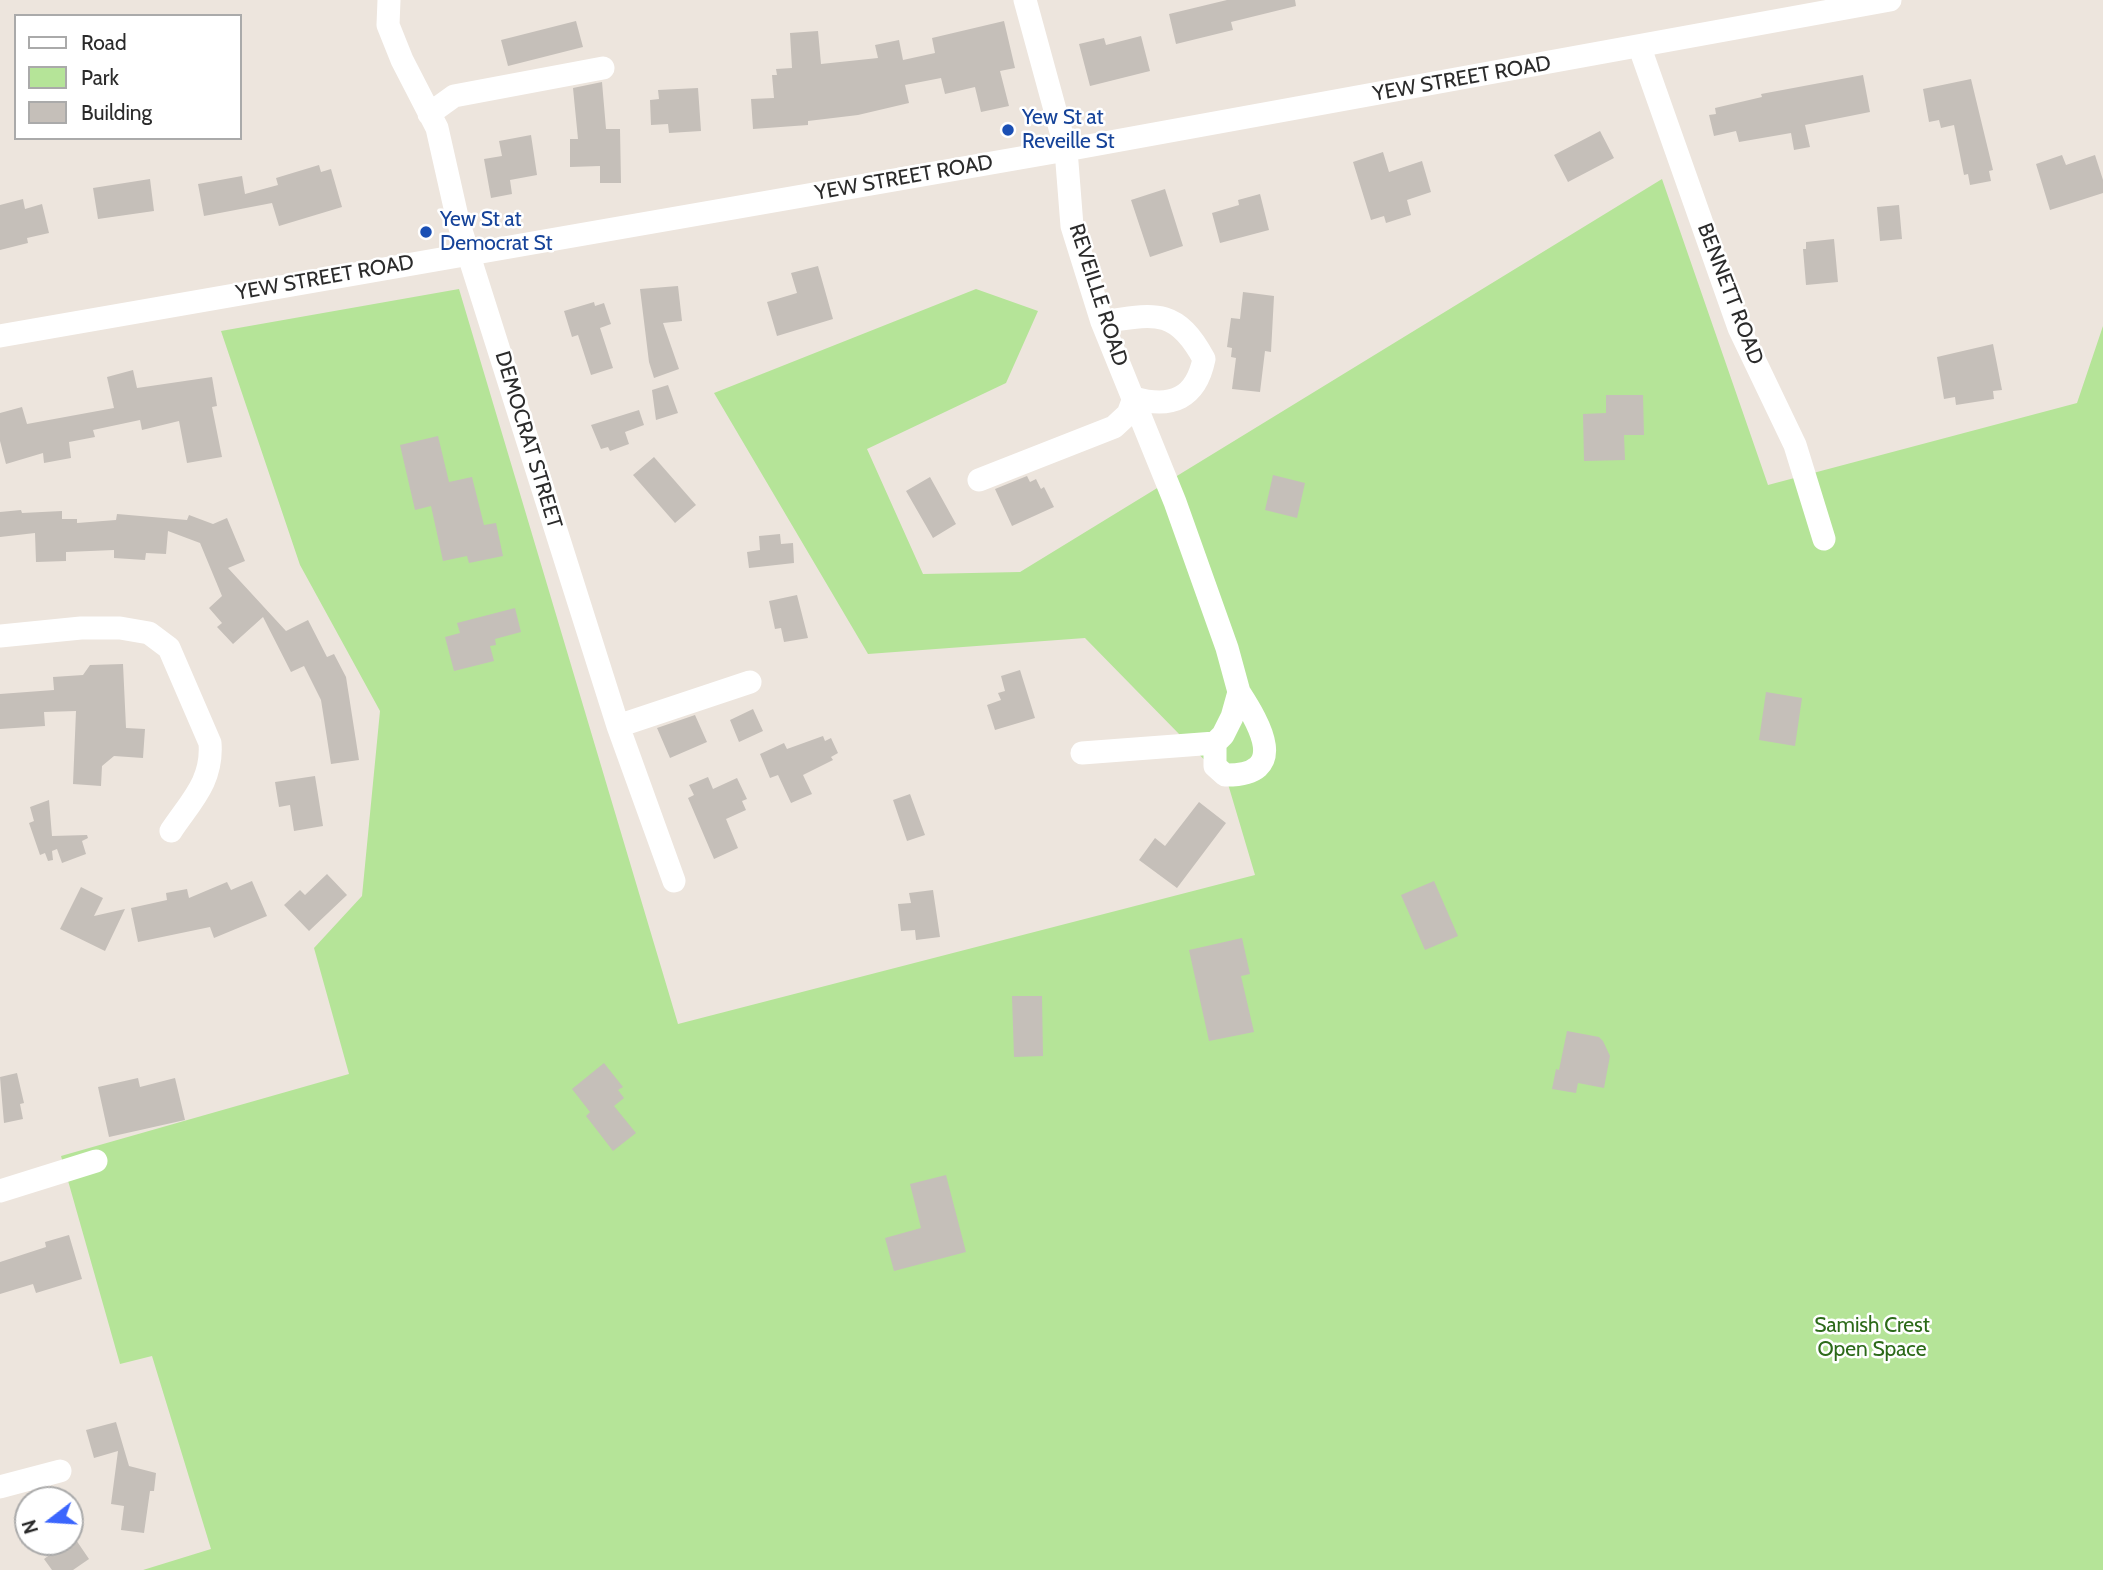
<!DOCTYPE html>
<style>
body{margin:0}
#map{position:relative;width:2103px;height:1570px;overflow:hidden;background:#ede5dd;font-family:Cabin,sans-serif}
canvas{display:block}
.legend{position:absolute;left:14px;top:14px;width:228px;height:126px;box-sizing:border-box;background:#fff;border:2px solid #aaa;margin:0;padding:9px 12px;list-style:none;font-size:21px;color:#2b2b2b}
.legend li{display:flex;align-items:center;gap:14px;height:35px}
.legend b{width:35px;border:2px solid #aaa}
.north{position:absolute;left:14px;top:1486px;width:70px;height:70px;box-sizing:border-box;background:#fff;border:2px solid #aaa;border-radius:50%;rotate:253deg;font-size:19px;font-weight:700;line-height:28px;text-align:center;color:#2b2b2b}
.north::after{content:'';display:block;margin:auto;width:24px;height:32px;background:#3a65fd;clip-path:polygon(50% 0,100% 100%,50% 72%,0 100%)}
</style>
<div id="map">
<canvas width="2103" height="1570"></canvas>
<ul class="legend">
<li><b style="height:9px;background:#fff"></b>Road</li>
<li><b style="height:19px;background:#b5e498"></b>Park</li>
<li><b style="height:19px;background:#c5bfb9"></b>Building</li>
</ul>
<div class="north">N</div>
</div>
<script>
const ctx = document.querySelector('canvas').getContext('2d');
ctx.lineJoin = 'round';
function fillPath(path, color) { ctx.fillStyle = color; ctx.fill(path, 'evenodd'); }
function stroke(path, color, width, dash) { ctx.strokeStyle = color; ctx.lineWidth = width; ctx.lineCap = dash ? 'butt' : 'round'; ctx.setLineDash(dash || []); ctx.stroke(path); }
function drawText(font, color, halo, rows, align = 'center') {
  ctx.font = font + ' Cabin,sans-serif'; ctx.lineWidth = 5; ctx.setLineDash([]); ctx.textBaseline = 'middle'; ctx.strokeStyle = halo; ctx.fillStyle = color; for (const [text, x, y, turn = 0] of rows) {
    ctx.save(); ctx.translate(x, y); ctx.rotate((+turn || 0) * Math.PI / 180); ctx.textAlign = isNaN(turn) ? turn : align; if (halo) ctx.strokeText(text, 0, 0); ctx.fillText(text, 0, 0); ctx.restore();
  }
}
fillPath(new Path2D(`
 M 1662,179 L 1768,485 L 2077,403 L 2103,326 L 2103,1570 L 143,1570 L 211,1549 L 152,1356 L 120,1364 L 61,1156 L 349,1074 L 314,948 L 362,896 L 380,711 L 300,565 L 221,331 L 459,289 L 678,1024 L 1255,875 L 1228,784 L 1085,638 L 868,654 L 714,393 L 976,289 L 1038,311 L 1006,383 L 867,449 L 923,574 L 1020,572 Z`), '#b5e498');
fillPath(new Path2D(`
 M 1227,0 L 1295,0 L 1296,6 L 1231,22 L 1233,30 L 1176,44 L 1169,14 Z
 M 576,21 L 583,47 L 508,66 L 501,40 Z
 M 1004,21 L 1015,68 L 1000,71 L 1009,106 L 981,112 L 975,87 L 945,94 L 941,78 L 905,85 L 909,103 L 858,115 L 808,121 L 808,125 L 753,129 L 751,99 L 774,98 L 772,75 L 777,75 L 776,69 L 792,68 L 790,33 L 818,31 L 821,64 L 878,58 L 875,45 L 899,40 L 903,60 L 935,53 L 932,38 Z
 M 1141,36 L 1150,71 L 1090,86 L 1079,44 L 1104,38 L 1106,45 Z
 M 1863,75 L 1870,112 L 1805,125 L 1810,147 L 1794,150 L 1791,133 L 1739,142 L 1736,131 L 1714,136 L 1709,115 L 1716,114 L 1715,108 L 1762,97 L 1761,94 Z
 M 1971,79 L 1993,170 L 1989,171 L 1991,181 L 1970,185 L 1968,174 L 1964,175 L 1954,125 L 1941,128 L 1939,120 L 1929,122 L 1923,89 Z
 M 602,82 L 606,129 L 620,129 L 621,183 L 600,183 L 600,166 L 570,167 L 570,139 L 578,139 L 573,88 Z
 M 698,88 L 701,131 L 669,133 L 668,124 L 651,125 L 650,100 L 659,99 L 658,90 Z
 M 1600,131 L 1614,158 L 1568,182 L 1554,155 Z
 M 531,135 L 537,175 L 510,180 L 512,194 L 491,198 L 484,159 L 502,156 L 499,141 Z
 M 1383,152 L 1389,172 L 1422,161 L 1431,192 L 1407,200 L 1411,215 L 1386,223 L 1384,216 L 1371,220 L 1353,162 Z
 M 2062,155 L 2066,165 L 2095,155 L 2103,180 L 2103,193 L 2050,210 L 2036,164 Z
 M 319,165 L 321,172 L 331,169 L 342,207 L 279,226 L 272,203 L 204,216 L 198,184 L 242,176 L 245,194 L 278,185 L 276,178 Z
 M 150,179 L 154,211 L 98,219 L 93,188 Z
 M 1165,189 L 1183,246 L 1150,257 L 1131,200 Z
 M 1260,194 L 1269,230 L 1220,243 L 1212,213 L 1239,205 L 1238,200 Z
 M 23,199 L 25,209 L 42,204 L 49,233 L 27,238 L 28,243 L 0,250 L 0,205 Z
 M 1899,205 L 1902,239 L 1880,241 L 1877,207 Z
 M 1834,239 L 1838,282 L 1806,285 L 1803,249 L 1806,249 L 1806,242 Z
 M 818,266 L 833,319 L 777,336 L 767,302 L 797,293 L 791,273 Z
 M 678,286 L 682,321 L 663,323 L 679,369 L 654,378 L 649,362 L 640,289 Z
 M 1243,292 L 1274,296 L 1271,352 L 1265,351 L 1260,392 L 1232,389 L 1236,358 L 1231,357 L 1232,348 L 1227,347 L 1231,318 L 1240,319 Z
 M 594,302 L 595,306 L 604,303 L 611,324 L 600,328 L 613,368 L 591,375 L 578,335 L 572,337 L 564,311 Z
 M 1993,344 L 2002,390 L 1993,391 L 1994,399 L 1956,405 L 1955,397 L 1944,399 L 1937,357 Z
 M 133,370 L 137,388 L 212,377 L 217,406 L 212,407 L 222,457 L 187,463 L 179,421 L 142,430 L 140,420 L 93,430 L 95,437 L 69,442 L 71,458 L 44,463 L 43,453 L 6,464 L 0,441 L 0,413 L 22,407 L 27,424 L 114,408 L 107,377 Z
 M 668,385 L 678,413 L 656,420 L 652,390 Z
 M 1606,395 L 1643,395 L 1644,435 L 1624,435 L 1625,460 L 1584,461 L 1583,414 L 1606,413 Z
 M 639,410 L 644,425 L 625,432 L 629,444 L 610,451 L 608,447 L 601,449 L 591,425 Z
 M 438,436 L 449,482 L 472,477 L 484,525 L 496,523 L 503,556 L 469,563 L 467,556 L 443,561 L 431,506 L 415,510 L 400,445 Z
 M 654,457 L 696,505 L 675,523 L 633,475 Z
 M 1273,475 L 1305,483 L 1297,518 L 1265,510 Z
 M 1027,476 L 1030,482 L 1036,479 L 1041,489 L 1044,487 L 1054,507 L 1012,526 L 995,489 Z
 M 930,477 L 956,524 L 933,538 L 906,491 Z
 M 21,510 L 22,513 L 62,511 L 62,519 L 77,519 L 77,523 L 116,520 L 117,514 L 187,520 L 189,515 L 213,524 L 227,518 L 245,561 L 228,568 L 286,631 L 308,620 L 327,657 L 334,654 L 346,677 L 359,760 L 331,764 L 321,700 L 304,666 L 291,672 L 263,617 L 233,644 L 217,627 L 222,623 L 209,608 L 222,596 L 200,543 L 168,531 L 166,554 L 146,553 L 145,560 L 114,558 L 114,550 L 66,552 L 66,561 L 36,562 L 35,533 L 0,537 L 0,512 Z
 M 780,534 L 781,544 L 793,543 L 794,563 L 749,568 L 747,552 L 760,550 L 759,536 Z
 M 797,595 L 808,638 L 784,642 L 781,628 L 775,629 L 769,601 Z
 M 515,608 L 521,632 L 495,639 L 496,645 L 490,646 L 494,661 L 454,671 L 445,637 L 460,633 L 457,623 Z
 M 123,664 L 126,728 L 145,729 L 143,758 L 114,756 L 102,766 L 101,786 L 73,784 L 76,711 L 44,712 L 45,726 L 0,729 L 0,694 L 54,690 L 53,677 L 83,675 L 90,665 Z
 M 1020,670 L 1035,718 L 995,730 L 987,705 L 1001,700 L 998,693 L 1005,691 L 1001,676 Z
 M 1766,692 L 1802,698 L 1795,746 L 1759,740 Z
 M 753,709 L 763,731 L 739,742 L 730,720 Z
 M 695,715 L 707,742 L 670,758 L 657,728 Z
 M 823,736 L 825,741 L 831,738 L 838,753 L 831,757 L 833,760 L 803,775 L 812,794 L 791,803 L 778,775 L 770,778 L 760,754 L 784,743 L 787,749 Z
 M 315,776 L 323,826 L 294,831 L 290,805 L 279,807 L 275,782 Z
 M 708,777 L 713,789 L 737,778 L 747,799 L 742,801 L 746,810 L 726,819 L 738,848 L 714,859 L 688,798 L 694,795 L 689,785 Z
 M 910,794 L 925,835 L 907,841 L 893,800 Z
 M 49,800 L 52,836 L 87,835 L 88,838 L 82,841 L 86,854 L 62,863 L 57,849 L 52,851 L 53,860 L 48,861 L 45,853 L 40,855 L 29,823 L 34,821 L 30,807 Z
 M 1199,802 L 1226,823 L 1177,888 L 1139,860 L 1155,838 L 1165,846 Z
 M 327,874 L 347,895 L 309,931 L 284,905 L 300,890 L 305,895 Z
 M 252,881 L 267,916 L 214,938 L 210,927 L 138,942 L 131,908 L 167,900 L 166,893 L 187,889 L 189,898 L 227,882 L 231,890 Z
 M 1434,881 L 1458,936 L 1425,950 L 1401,895 Z
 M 81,887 L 103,898 L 94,916 L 125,909 L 105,951 L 60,929 Z
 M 933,890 L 940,937 L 916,940 L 915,930 L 901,931 L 898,904 L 911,903 L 909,893 Z
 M 1242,938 L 1250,974 L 1241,976 L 1254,1032 L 1209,1041 L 1189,950 Z
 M 1012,996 L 1042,996 L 1043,1056 L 1014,1057 Z
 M 1567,1031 L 1599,1037 L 1603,1041 L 1610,1056 L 1604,1088 L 1578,1083 L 1576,1093 L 1552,1089 L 1556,1069 L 1559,1070 Z
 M 604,1063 L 623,1087 L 618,1090 L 624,1098 L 614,1106 L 636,1133 L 613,1151 L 586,1116 L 590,1112 L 572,1089 Z
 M 17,1073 L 24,1103 L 20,1104 L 23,1119 L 4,1123 L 0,1077 Z
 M 138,1078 L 140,1087 L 175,1078 L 185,1120 L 109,1137 L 98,1087 Z
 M 946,1175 L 966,1252 L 894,1271 L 885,1238 L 921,1228 L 910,1184 Z
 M 69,1235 L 82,1279 L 36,1293 L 33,1284 L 0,1294 L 0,1262 L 46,1247 L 45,1242 Z
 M 116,1422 L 129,1466 L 156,1473 L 154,1491 L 150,1491 L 144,1533 L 121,1530 L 124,1506 L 111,1504 L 118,1451 L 94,1458 L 86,1430 Z
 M 74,1537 L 89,1559 L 73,1570 L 52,1570 L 44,1559 Z`), '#c5bfb9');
stroke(new Path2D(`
 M 389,0 L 388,25 L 402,60 L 437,128 L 458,221 L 618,726 L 674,881
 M 1025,0 L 1066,150 L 1072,226 L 1102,322 L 1175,502 L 1227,648 L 1239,692 L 1232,717 L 1223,735 L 1215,743 L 1082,753
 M 1640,48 L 1739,328 L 1795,445 L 1824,539
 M 429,114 L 454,96 L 603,68
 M 0,336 L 1066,150 L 1890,0
 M 979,480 L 1114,427 L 1128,414 L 1134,398 C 1172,409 1196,398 1204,359 C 1176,307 1154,314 1102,322
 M 0,636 L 81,628 L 120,628 L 149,633 L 169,648 L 210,743 C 213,781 191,801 171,831
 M 618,726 L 750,682
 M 1215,743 L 1215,766 L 1225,775 C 1291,776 1259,723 1239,692
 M 0,1191 L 96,1161
 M 0,1487 L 60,1471`), '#fff', 23);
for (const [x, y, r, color] of [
 [1008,130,7,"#1a4fb4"],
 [426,232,7,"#1a4fb4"]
]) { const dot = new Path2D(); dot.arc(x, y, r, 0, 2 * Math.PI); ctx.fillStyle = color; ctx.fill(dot); stroke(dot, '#fff', 2.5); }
drawText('21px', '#2b2b2b', '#fff', [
 ["YEW STREET ROAD",1462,79,-10],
 ["YEW STREET ROAD",904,178,-10],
 ["YEW STREET ROAD",325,278,-10],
 ["BENNETT ROAD",1730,294,69],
 ["REVEILLE ROAD",1098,295,72],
 ["DEMOCRAT STREET",528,440,73]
]);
drawText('21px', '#164399', '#fff', [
 ["Yew St at",1022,118],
 ["Reveille St",1022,142],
 ["Yew St at",440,220],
 ["Democrat St",440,244]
], 'left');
drawText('21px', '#2c6a19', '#fff', [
 ["Samish Crest",1872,1326],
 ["Open Space",1872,1350]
]);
</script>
